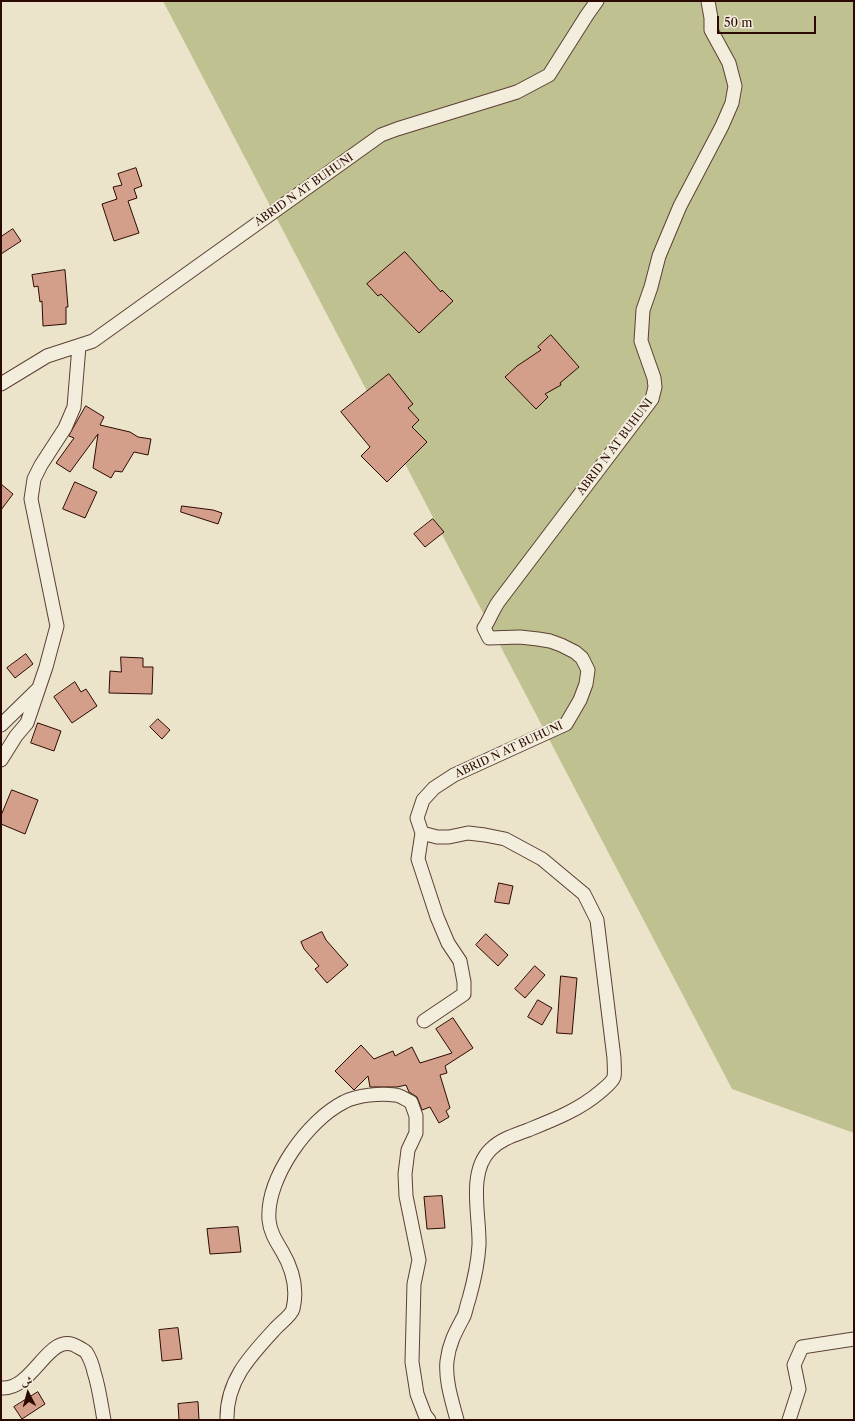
<!DOCTYPE html>
<meta charset="utf-8">
<style>
body{margin:0}
#map{position:relative;width:855px;height:1421px;overflow:hidden;background:#ebe4ca;font-family:"Libre Caslon Text",Amiri,serif}
canvas{display:block}
.frame{position:absolute;inset:0;border:2px solid #2c0a01;pointer-events:none}
.north{position:absolute;left:8px;top:1373px;width:40px;height:40px;-webkit-text-stroke:3px #f2eddd;paint-order:stroke;rotate:354deg;font-size:11px;font-weight:700;line-height:16px;text-align:center;color:#2c0a01}
.north::after{content:'';display:block;margin:auto;width:14px;height:18px;background:#2c0a01;clip-path:polygon(50% 0,100% 100%,50% 72%,0 100%)}
.scale{position:absolute;left:717px;top:16px;width:99px;height:18px;box-sizing:border-box;border:2px solid #2c0a01;border-top:0;padding-left:5px;font-size:12px;line-height:14px;white-space:nowrap;color:#2c0a01;-webkit-text-stroke:3px #f2eddd;paint-order:stroke}
</style>
<div id="map">
<canvas width="855" height="1421"></canvas>
<div class="frame"></div>
<div class="north">ش</div>
<div class="scale">50 m</div>
</div>
<script>
const ctx = document.querySelector('canvas').getContext('2d');
ctx.lineJoin = 'round';
function fillPath(path, color) { ctx.fillStyle = color; ctx.fill(path, 'evenodd'); }
function stroke(path, color, width, dash) { ctx.strokeStyle = color; ctx.lineWidth = width; ctx.lineCap = dash ? 'butt' : 'round'; ctx.setLineDash(dash || []); ctx.stroke(path); }
function drawText(font, color, halo, rows, align = 'center') {
  ctx.font = font + ' "Libre Caslon Text",serif'; ctx.lineWidth = 4; ctx.setLineDash([]); ctx.textBaseline = 'middle'; ctx.strokeStyle = halo; ctx.fillStyle = color; for (const [text, x, y, turn = 0] of rows) {
    ctx.save(); ctx.translate(x, y); ctx.rotate((+turn || 0) * Math.PI / 180); ctx.textAlign = isNaN(turn) ? turn : align; if (halo) ctx.strokeText(text, 0, 0); ctx.fillText(text, 0, 0); ctx.restore();
  }
}
fillPath(new Path2D(`
 M 163,1 L 854,1 L 854,1133 L 732,1089 Z`), '#c0c191');
const building = new Path2D(`
 M 136,168 L 142,186 L 134,189 L 137,198 L 128,201 L 139,233 L 114,241 L 102,204 L 117,199 L 113,187 L 122,185 L 118,174 Z
 M 13,229 L 21,241 L 1,254 L 1,237 Z
 M 405,252 L 441,292 L 442,290 L 453,301 L 419,333 L 381,294 L 378,296 L 367,284 Z
 M 65,270 L 68,307 L 66,307 L 66,324 L 43,326 L 42,301 L 40,302 L 38,286 L 34,287 L 32,275 Z
 M 551,335 L 579,367 L 560,383 L 561,385 L 545,394 L 548,397 L 536,409 L 505,377 L 517,366 L 541,350 L 538,347 Z
 M 389,374 L 413,404 L 408,408 L 419,420 L 412,427 L 427,442 L 387,482 L 361,456 L 370,447 L 341,412 Z
 M 86,406 L 104,417 L 100,425 L 130,432 L 138,437 L 151,439 L 148,455 L 134,452 L 122,472 L 115,471 L 111,478 L 93,468 L 98,434 L 70,472 L 56,463 L 74,438 L 69,436 Z
 M 75,482 L 97,492 L 85,518 L 63,509 Z
 M 1,484 L 13,494 L 1,510 Z
 M 182,506 L 213,510 L 222,513 L 218,524 L 181,512 Z
 M 433,519 L 444,532 L 425,547 L 414,534 Z
 M 26,654 L 33,664 L 15,678 L 7,668 Z
 M 121,657 L 143,658 L 143,667 L 153,667 L 152,694 L 109,693 L 110,671 L 121,672 Z
 M 75,682 L 81,692 L 86,689 L 97,706 L 72,723 L 54,697 Z
 M 158,719 L 170,730 L 162,739 L 150,727 Z
 M 38,723 L 61,731 L 54,751 L 31,743 Z
 M 12,790 L 38,800 L 25,834 L 1,824 L 1,816 Z
 M 499,883 L 513,886 L 509,904 L 495,902 Z
 M 322,932 L 326,940 L 348,965 L 327,983 L 315,969 L 319,966 L 304,949 L 301,942 Z
 M 486,934 L 508,955 L 498,966 L 476,945 Z
 M 535,966 L 545,975 L 525,998 L 515,989 Z
 M 561,976 L 577,978 L 572,1034 L 557,1033 Z
 M 538,1000 L 552,1008 L 542,1025 L 528,1017 Z
 M 453,1018 L 473,1048 L 445,1066 L 447,1073 L 440,1075 L 450,1108 L 446,1111 L 449,1117 L 439,1123 L 430,1107 L 422,1110 L 417,1097 L 409,1092 L 406,1085 L 397,1087 L 370,1087 L 368,1076 L 354,1090 L 335,1071 L 361,1045 L 374,1059 L 393,1051 L 395,1056 L 412,1047 L 420,1063 L 452,1053 L 436,1029 Z
 M 442,1196 L 445,1228 L 427,1229 L 424,1197 Z
 M 238,1227 L 241,1252 L 210,1254 L 207,1229 Z
 M 178,1328 L 182,1359 L 162,1361 L 159,1330 Z
 M 38,1392 L 45,1404 L 22,1419 L 14,1407 Z
 M 198,1402 L 199,1420 L 179,1420 L 178,1404 Z`);
fillPath(building, '#d39e8a');
stroke(building, '#2c0a01', 1);
const minor = new Path2D(`
 M 1,384 L 47,356 L 93,341 L 381,135 L 397,129 L 517,92 L 549,75 L 587,15 L 597,1
 M 1,725 L 37,690
 M 1,760 L 16,736 L 27,723 L 46,667 L 57,626 L 31,499 L 34,479 L 41,465 L 65,428 L 74,407 L 79,346
 M 422,833 L 418,859 L 437,917 L 448,943 L 460,961 L 464,982 L 464,994 L 424,1021
 M 1,1388 C 34,1391 49,1328 78,1347 C 80,1348 84,1350 86,1352 C 89,1356 93,1366 94,1372 C 99,1387 101,1404 104,1420
 M 227,1420 C 226,1381 250,1356 275,1329 C 280,1323 291,1316 293,1309 C 298,1288 292,1268 282,1251 C 276,1241 270,1232 269,1220 C 266,1178 308,1120 344,1102 C 357,1095 381,1093 395,1095 C 400,1095 406,1100 411,1102 L 416,1116 L 416,1133 L 408,1150 L 405,1174 L 406,1196 L 419,1260 L 414,1284 L 412,1362 L 417,1394 L 425,1415 L 429,1420
 M 457,1420 C 452,1401 445,1380 447,1361 C 449,1343 456,1331 464,1316 C 466,1311 467,1304 469,1299 C 474,1281 478,1264 479,1245 C 480,1216 467,1172 491,1149 C 501,1139 515,1135 528,1130 C 553,1120 579,1110 600,1092 C 604,1088 612,1083 614,1077 C 615,1072 614,1064 614,1058 L 597,920 L 584,894 L 542,859 L 505,839 L 485,835 L 468,833 L 449,837 L 437,837 L 422,833 L 417,818 L 423,800 L 434,788 L 454,775 L 566,724 L 580,700 L 586,684 L 588,670 L 582,658 L 575,652 L 561,645 L 550,641 L 538,639 L 520,637 L 489,638 L 484,628 C 490,619 493,609 499,601 L 652,399 L 655,387 L 654,378 L 641,341 L 643,310 L 651,287 L 659,256 L 680,206 L 722,126 L 732,103 L 735,86 L 729,63 L 711,30 L 711,18 L 708,1
 M 789,1420 L 799,1389 L 794,1365 L 802,1347 L 854,1339`);
stroke(minor, '#5c4033', 15);
stroke(minor, '#f2eddd', 13);
drawText('11px', '#2c0a01', '#f2eddd', [
 ["ABRID N AT BUHUNI",304,190,-35],
 ["ABRID N AT BUHUNI",615,447,-53],
 ["ABRID N AT BUHUNI",509,750,-25]
]);
</script>
